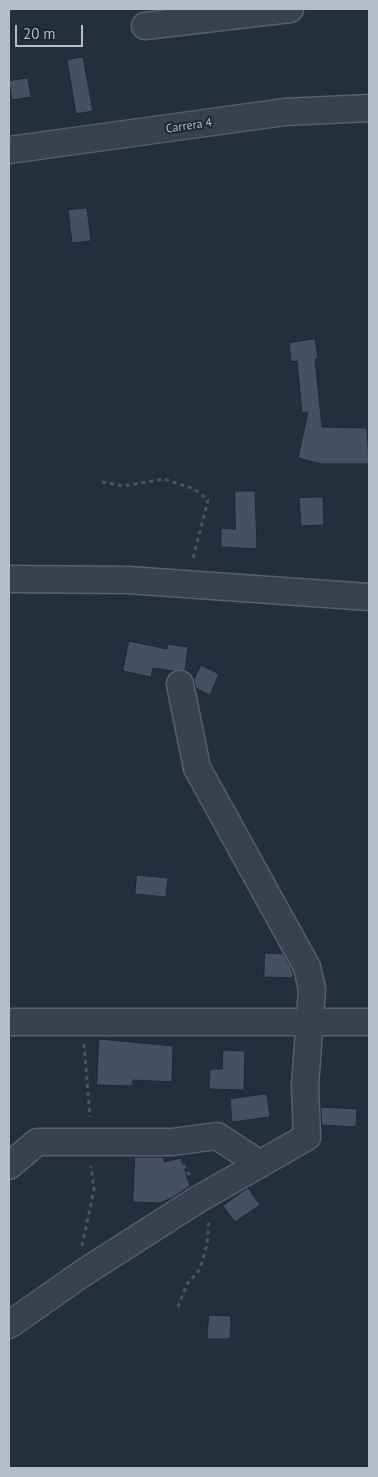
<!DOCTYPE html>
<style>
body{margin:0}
#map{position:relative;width:378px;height:1477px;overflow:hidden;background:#242f3e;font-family:"PT Sans",sans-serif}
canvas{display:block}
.frame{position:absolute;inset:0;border:10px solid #b4bcc9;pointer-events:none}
.scale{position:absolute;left:15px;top:25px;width:68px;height:22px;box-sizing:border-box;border:2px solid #b4bcc9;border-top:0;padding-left:6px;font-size:15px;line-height:18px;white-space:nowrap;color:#b4bcc9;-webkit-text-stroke:4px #1d2633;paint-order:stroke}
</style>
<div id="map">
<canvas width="378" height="1477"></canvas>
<div class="frame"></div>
<div class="scale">20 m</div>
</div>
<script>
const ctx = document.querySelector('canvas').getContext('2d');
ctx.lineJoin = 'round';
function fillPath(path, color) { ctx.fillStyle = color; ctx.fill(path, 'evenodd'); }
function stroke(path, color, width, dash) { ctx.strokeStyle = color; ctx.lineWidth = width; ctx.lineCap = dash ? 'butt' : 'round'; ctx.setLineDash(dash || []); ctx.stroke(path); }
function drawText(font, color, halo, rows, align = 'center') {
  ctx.font = font + ' "PT Sans",sans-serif'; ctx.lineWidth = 4; ctx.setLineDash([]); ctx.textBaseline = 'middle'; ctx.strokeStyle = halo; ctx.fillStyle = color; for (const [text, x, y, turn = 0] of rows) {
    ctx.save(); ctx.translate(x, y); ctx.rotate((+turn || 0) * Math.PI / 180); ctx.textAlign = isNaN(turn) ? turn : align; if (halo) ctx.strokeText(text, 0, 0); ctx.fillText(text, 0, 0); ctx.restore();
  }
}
const building = new Path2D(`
 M 83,57 L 93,111 L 76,114 L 67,60 Z
 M 28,78 L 31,97 L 12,100 L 9,81 Z
 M 87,208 L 91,241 L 72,243 L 68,210 Z
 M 315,339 L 318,358 L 315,359 L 322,427 L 367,428 L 369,464 L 321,464 L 298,458 L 308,412 L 302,413 L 297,361 L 291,362 L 289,343 Z
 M 235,491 L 255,491 L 257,549 L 221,547 L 221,528 L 235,529 Z
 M 323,497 L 324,525 L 301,526 L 299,498 Z
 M 129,641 L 167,649 L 168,644 L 188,647 L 185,670 L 173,671 L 153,668 L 151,677 L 123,671 Z
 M 201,665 L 219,674 L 210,695 L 196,688 L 194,680 Z
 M 137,875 L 168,878 L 166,897 L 135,894 Z
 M 265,953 L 283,954 L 293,972 L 293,978 L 264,977 Z
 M 99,1039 L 173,1046 L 172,1082 L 133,1080 L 132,1086 L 97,1085 Z
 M 223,1050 L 245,1051 L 244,1090 L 209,1089 L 210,1069 L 222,1069 Z
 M 267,1094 L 270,1117 L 232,1122 L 230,1099 Z
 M 321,1107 L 357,1109 L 356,1127 L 322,1125 Z
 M 135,1157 L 164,1157 L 164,1162 L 181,1158 L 190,1186 L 172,1198 L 159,1203 L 133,1202 Z
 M 248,1188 L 260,1205 L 235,1222 L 223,1206 Z
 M 209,1315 L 231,1316 L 230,1339 L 207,1339 Z`);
fillPath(building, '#455162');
stroke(building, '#1f2835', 1);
const minor = new Path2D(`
 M 145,26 L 290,9
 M 9,150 L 285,112 L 369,108
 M 9,579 L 128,580 L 369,597
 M 9,1022 L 369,1022
 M 9,1166 L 37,1142 L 172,1142 L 217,1136 L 260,1164
 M 9,1325 L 83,1273 L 197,1200 L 307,1137 L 305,1086 L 312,989 L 307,967 L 197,768 L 180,684`);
stroke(minor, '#565f6c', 29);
stroke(new Path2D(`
 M 102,482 L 123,486 L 164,479 L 194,489 L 208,500 L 192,562
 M 84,1044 L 90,1117
 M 183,1165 L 190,1176
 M 82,1246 L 94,1190 L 91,1166
 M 178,1307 L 187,1284 L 200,1269 L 207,1244 L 209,1221`), '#44595c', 3, [4, 4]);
stroke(minor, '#38414e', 26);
drawText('12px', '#b4bcc9', '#1d2633', [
 ["Carrera 4",189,126,-8]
]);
</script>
